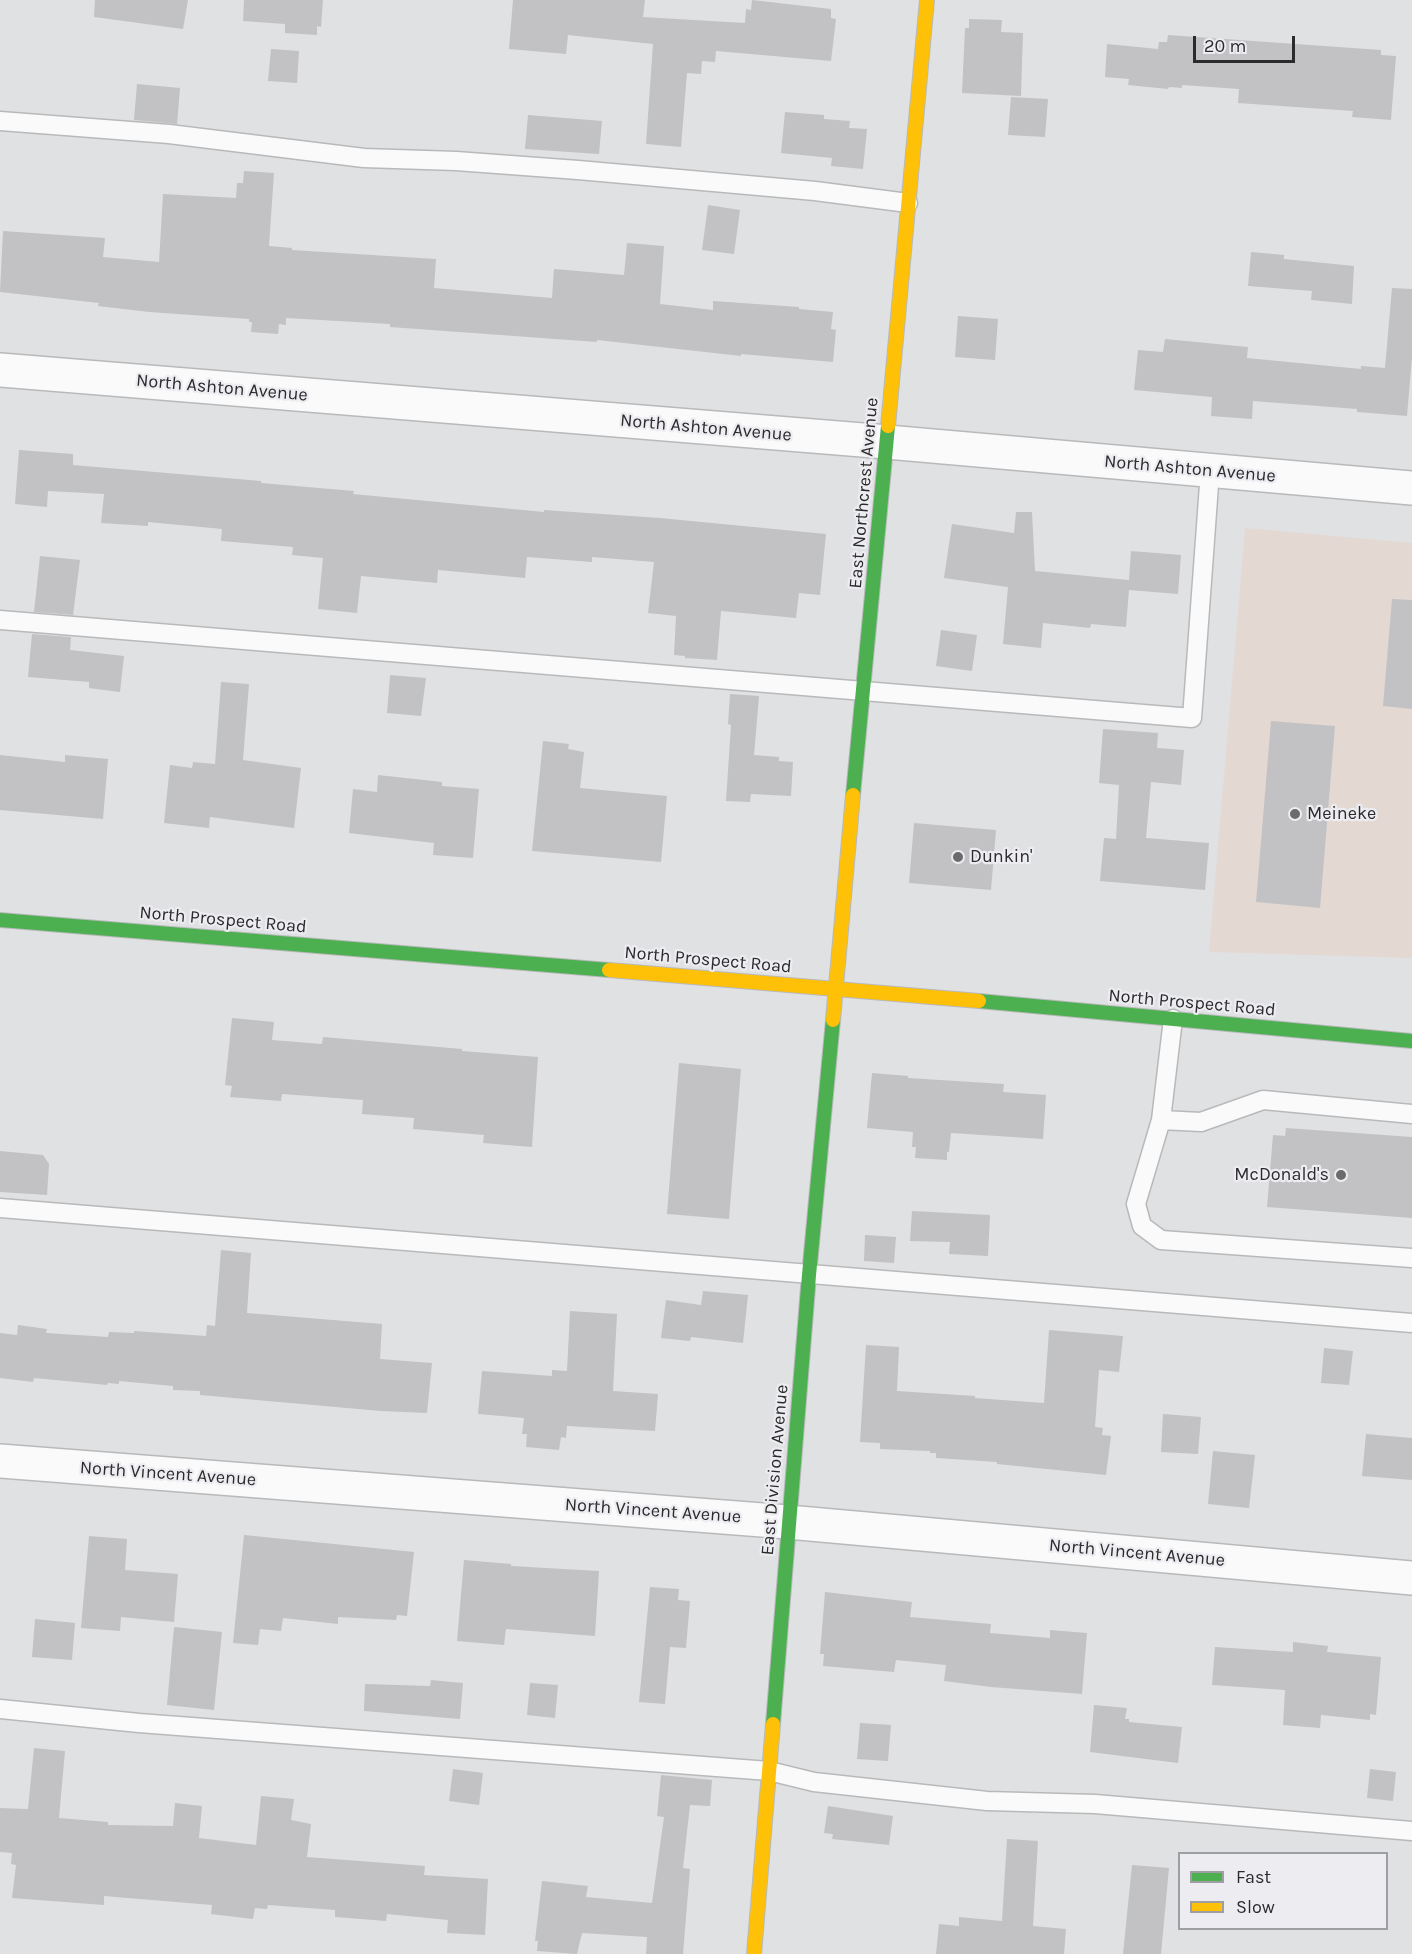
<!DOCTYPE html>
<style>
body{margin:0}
#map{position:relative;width:1412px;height:1954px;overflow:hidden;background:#e0e1e3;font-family:Karla,sans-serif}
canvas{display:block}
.legend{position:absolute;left:1178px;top:1852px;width:210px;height:78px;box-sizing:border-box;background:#ededf1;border:2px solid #9f9fa3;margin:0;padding:8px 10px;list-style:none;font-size:18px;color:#2b2b2d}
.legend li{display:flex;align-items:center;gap:12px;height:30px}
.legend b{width:30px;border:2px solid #9f9fa3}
.scale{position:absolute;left:1193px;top:36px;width:102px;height:27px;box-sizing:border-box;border:3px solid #2b2b2d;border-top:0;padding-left:8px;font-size:18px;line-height:21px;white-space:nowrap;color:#2b2b2d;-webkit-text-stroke:4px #ededf1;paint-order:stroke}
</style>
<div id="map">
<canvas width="1412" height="1954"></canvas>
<ul class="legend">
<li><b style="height:8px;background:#4caf50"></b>Fast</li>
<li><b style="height:8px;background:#ffc107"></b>Slow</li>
</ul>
<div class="scale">20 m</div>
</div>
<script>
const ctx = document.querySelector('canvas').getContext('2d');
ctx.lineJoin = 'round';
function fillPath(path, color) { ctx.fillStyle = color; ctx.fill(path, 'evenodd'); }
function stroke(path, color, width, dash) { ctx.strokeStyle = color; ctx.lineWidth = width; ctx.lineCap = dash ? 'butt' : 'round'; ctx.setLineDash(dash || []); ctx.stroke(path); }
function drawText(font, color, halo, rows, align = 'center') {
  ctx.font = font + ' Karla,sans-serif'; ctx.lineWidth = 4.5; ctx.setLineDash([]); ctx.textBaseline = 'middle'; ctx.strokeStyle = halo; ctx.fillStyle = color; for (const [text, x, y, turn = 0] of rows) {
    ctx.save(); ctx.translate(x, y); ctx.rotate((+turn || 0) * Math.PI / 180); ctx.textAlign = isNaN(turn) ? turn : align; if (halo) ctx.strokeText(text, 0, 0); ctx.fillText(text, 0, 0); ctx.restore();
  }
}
fillPath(new Path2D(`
 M 1245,528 L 1412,543 L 1412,958 L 1209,952 Z`), '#e4d8d3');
fillPath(new Path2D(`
 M 95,0 L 188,0 L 183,29 L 94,17 Z
 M 244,0 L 323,0 L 321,27 L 317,26 L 317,35 L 285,33 L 285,24 L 243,21 Z
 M 513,0 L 645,0 L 643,17 L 745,23 L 746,9 L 751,10 L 752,0 L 831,9 L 831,18 L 836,19 L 831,61 L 716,51 L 715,62 L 702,61 L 701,74 L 687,73 L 681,147 L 646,144 L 653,44 L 568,35 L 566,54 L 509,49 Z
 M 969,19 L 1002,20 L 1001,32 L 1023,33 L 1021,96 L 962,93 L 965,28 L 969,28 Z
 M 1168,35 L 1381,50 L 1381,55 L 1396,56 L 1391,120 L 1352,117 L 1353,111 L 1238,103 L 1239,89 L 1182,85 L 1182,88 L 1169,87 L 1168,89 L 1128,85 L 1129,79 L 1105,77 L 1107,44 L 1158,49 L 1159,42 L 1167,42 Z
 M 271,49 L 299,51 L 297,83 L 268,81 Z
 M 137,84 L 180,88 L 177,124 L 134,120 Z
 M 1011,97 L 1048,99 L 1045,137 L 1008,135 Z
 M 785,112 L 824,115 L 824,119 L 850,121 L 849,128 L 867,129 L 863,169 L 831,166 L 832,158 L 781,153 Z
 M 528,115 L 602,121 L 599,154 L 525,149 Z
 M 244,171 L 274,173 L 269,246 L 292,248 L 292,250 L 436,259 L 434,288 L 552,298 L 554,269 L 624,275 L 627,243 L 664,246 L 660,304 L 713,310 L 713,301 L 799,307 L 799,309 L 833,312 L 831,329 L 836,330 L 833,362 L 741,354 L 741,356 L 597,340 L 597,342 L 390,327 L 390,324 L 286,318 L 286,325 L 279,324 L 278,334 L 251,332 L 252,322 L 249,322 L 249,319 L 149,312 L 98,306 L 99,303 L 0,292 L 3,231 L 105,238 L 103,257 L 159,262 L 163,194 L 236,198 L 237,183 L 243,183 Z
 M 708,205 L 740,210 L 734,254 L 702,250 Z
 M 1251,252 L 1284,255 L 1284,259 L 1354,266 L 1352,304 L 1311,300 L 1312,291 L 1248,286 Z
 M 1392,288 L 1412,289 L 1412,357 L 1407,416 L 1357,412 L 1357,409 L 1253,401 L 1252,419 L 1211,416 L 1212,397 L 1134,390 L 1138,350 L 1163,352 L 1165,339 L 1248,347 L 1247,358 L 1361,369 L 1361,366 L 1385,368 Z
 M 958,316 L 998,319 L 995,360 L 955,357 Z
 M 19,450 L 73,454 L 73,465 L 261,481 L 261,483 L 354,491 L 353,494 L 544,512 L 544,510 L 660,518 L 826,534 L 820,595 L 799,593 L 796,618 L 721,611 L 717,660 L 685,658 L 685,656 L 674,655 L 676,616 L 648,613 L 654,562 L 592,557 L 592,562 L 527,557 L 525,578 L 438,570 L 437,583 L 361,576 L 357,613 L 318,609 L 323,558 L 292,555 L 293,547 L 221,541 L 222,529 L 148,522 L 148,526 L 101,523 L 104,494 L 48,491 L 47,507 L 15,504 Z
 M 1016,512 L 1032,512 L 1035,571 L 1129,580 L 1131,551 L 1181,555 L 1178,594 L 1129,590 L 1126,627 L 1091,624 L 1090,628 L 1043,623 L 1041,648 L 1003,644 L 1008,587 L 944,578 L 952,524 L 1014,533 Z
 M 40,556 L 80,560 L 73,615 L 34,612 Z
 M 1392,599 L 1412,600 L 1412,709 L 1383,706 Z
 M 941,630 L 977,635 L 972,671 L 936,666 Z
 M 32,634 L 71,637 L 70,650 L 124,656 L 120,692 L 89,688 L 89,682 L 28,677 Z
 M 390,675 L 426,678 L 421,716 L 387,713 Z
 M 221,682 L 249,684 L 243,760 L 301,768 L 294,828 L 210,817 L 209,828 L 164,823 L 170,765 L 192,768 L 193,762 L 215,764 Z
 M 730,694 L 759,696 L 754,755 L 779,757 L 779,761 L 793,762 L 791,796 L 751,794 L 750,802 L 726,801 L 731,725 L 728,724 Z
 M 1271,721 L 1335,726 L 1320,908 L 1256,902 Z
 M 1103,729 L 1158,733 L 1157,748 L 1184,750 L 1181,785 L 1151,782 L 1146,838 L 1209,843 L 1205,890 L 1100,881 L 1104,838 L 1116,839 L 1119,785 L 1099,783 Z
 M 543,741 L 569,744 L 568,749 L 584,752 L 580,788 L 667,796 L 661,862 L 532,851 Z
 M 0,755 L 65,762 L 65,755 L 108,759 L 103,819 L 0,810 Z
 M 378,775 L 442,782 L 442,786 L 479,789 L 473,858 L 433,855 L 434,843 L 349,833 L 353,789 L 377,792 Z
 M 914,823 L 996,830 L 991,890 L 909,883 Z
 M 232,1018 L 274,1022 L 272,1040 L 322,1044 L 323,1037 L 462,1049 L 462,1051 L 538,1057 L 532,1147 L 483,1143 L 484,1135 L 413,1129 L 414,1118 L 362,1114 L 363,1100 L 282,1094 L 281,1101 L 230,1097 L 232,1086 L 225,1085 Z
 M 679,1063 L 741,1069 L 729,1219 L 667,1214 Z
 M 872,1073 L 908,1076 L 908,1078 L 1004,1084 L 1003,1092 L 1046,1095 L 1043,1139 L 951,1133 L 949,1152 L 947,1152 L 947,1160 L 915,1158 L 916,1147 L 912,1147 L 913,1132 L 867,1128 Z
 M 1286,1128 L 1412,1137 L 1412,1218 L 1267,1207 L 1273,1135 L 1285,1136 Z
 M 0,1151 L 43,1155 L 49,1164 L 47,1195 L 0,1192 Z
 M 912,1211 L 990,1215 L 988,1256 L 949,1254 L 950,1242 L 910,1241 Z
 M 865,1235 L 896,1237 L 894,1263 L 864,1261 Z
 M 221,1250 L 251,1253 L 247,1313 L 382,1324 L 380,1359 L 432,1363 L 427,1413 L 381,1411 L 200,1395 L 200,1391 L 173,1390 L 173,1386 L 119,1381 L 119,1384 L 108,1383 L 107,1385 L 34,1378 L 33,1382 L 0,1378 L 0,1333 L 17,1335 L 18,1325 L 47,1329 L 46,1333 L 108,1337 L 109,1332 L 134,1333 L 134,1331 L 206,1336 L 207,1325 L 215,1326 Z
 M 703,1291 L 748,1295 L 743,1343 L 691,1337 L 690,1341 L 661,1338 L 666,1300 L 701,1305 Z
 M 570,1311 L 617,1314 L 613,1391 L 658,1394 L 655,1431 L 567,1426 L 566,1438 L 561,1437 L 559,1450 L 526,1447 L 527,1434 L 522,1434 L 524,1418 L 478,1414 L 482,1371 L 552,1376 L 552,1370 L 567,1371 Z
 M 1049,1330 L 1123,1336 L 1119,1372 L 1099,1370 L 1095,1427 L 1103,1428 L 1102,1435 L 1111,1436 L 1106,1475 L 997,1464 L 997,1462 L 936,1458 L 936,1453 L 930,1453 L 930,1451 L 880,1449 L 880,1443 L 860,1442 L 866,1345 L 899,1347 L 897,1391 L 975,1396 L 975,1398 L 1044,1403 Z
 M 1324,1348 L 1353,1351 L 1349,1385 L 1321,1383 Z
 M 1163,1414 L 1201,1417 L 1198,1454 L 1161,1452 Z
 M 1366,1434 L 1412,1438 L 1412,1480 L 1362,1476 Z
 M 1213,1451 L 1255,1455 L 1249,1508 L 1208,1504 Z
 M 244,1535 L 414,1552 L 407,1616 L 397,1615 L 396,1620 L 338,1617 L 338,1624 L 283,1618 L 281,1631 L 260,1629 L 258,1645 L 233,1643 Z
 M 89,1536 L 127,1539 L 125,1570 L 178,1574 L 174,1622 L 121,1617 L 120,1631 L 81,1628 Z
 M 464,1560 L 511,1564 L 511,1566 L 599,1571 L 595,1636 L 506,1629 L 504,1645 L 457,1641 Z
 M 650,1587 L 679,1589 L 678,1600 L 690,1601 L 686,1648 L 670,1647 L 665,1704 L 639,1702 Z
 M 825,1592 L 912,1602 L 910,1617 L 991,1624 L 990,1633 L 1050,1638 L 1050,1630 L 1087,1633 L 1082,1694 L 991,1687 L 944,1681 L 946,1665 L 896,1660 L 894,1672 L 823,1666 L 824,1654 L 820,1654 Z
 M 35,1619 L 75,1623 L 72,1660 L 32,1657 Z
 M 174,1627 L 222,1632 L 214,1710 L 167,1705 Z
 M 1293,1642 L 1328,1646 L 1327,1652 L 1381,1657 L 1376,1715 L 1370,1714 L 1370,1720 L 1321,1715 L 1320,1728 L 1283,1725 L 1285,1690 L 1212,1685 L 1215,1647 L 1293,1652 Z
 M 431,1680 L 463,1683 L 460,1719 L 364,1711 L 365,1684 L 430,1686 Z
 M 530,1683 L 558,1685 L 555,1718 L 527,1715 Z
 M 1094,1705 L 1127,1708 L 1125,1719 L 1129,1719 L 1129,1722 L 1182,1727 L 1178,1763 L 1090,1752 Z
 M 860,1723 L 891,1725 L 888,1761 L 857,1759 Z
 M 34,1748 L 65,1751 L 59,1818 L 108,1822 L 108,1825 L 173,1826 L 175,1803 L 202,1806 L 199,1838 L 256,1845 L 261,1796 L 294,1799 L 291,1820 L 311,1824 L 307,1857 L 425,1866 L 424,1875 L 488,1879 L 485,1935 L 447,1933 L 448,1920 L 387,1914 L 386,1921 L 335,1917 L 335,1910 L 268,1905 L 267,1909 L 255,1908 L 253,1919 L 211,1914 L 212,1905 L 104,1896 L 104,1905 L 12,1898 L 16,1865 L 11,1864 L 12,1853 L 0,1852 L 0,1808 L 28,1809 Z
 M 453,1769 L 483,1773 L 479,1805 L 449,1801 Z
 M 1370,1769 L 1396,1772 L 1393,1801 L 1367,1798 Z
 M 661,1775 L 712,1780 L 710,1806 L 690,1805 L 683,1868 L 690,1869 L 683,1954 L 646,1954 L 647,1937 L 582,1933 L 577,1954 L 537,1951 L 538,1941 L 535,1941 L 542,1881 L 588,1886 L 586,1897 L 652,1903 L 664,1817 L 657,1816 Z
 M 828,1806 L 893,1816 L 889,1845 L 832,1839 L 833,1834 L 824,1833 Z
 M 1007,1839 L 1038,1841 L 1033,1926 L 1066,1929 L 1064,1954 L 936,1954 L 939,1924 L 959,1926 L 959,1917 L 1002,1921 Z
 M 1132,1865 L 1169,1868 L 1161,1954 L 1123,1954 Z`), '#c2c2c4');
const lane = new Path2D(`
 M 0,121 L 169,134 L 364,158 L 456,161 L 578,170 L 815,191 L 908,203
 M 0,620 L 1192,718 L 1210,471
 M 1412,1114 L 1263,1100 L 1201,1122 L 1161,1120 L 1136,1204 L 1142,1226 L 1161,1240 L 1412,1258
 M 1161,1120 L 1173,1019
 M 0,1208 L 1412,1323
 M 0,1709 L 139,1723 L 769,1771 L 814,1782 L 987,1801 L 1095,1804 L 1412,1831`);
const street = new Path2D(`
 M 0,370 L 887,442 L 1412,488
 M 0,1461 L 788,1522 L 1412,1578`);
const fast = new Path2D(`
 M 853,795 L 888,426
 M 0,920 L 609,970
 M 979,1001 L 1412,1041
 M 773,1724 L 809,1275 L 833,1020`);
const slow = new Path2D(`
 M 888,426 L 927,0
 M 609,970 L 979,1001
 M 833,1020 L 853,795
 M 754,1954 L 773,1724`);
stroke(lane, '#b8b9ba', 21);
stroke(street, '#b8b9ba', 36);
stroke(fast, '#b8b9ba', 16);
stroke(slow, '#b8b9ba', 16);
stroke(lane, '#fafafb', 18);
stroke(street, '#fafafb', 33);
stroke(fast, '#4caf50', 14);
stroke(slow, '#ffc107', 14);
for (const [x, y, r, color] of [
 [1295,814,6,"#6a6b6d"],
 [958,857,6,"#6a6b6d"],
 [1341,1175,6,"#6a6b6d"]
]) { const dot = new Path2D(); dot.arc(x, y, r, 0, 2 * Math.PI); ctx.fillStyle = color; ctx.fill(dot); stroke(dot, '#ededf1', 2); }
drawText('18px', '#2b2b2d', '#ededf1', [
 ["North Ashton Avenue",222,388,5],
 ["North Ashton Avenue",706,428,5],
 ["North Ashton Avenue",1190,469,5],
 ["East Northcrest Avenue",864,493,-85],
 ["North Prospect Road",223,920,5],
 ["North Prospect Road",708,960,5],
 ["North Prospect Road",1192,1003,5],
 ["East Division Avenue",775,1470,-85],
 ["North Vincent Avenue",168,1474,4],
 ["North Vincent Avenue",653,1511,4],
 ["North Vincent Avenue",1137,1553,5]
]);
drawText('18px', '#2b2b2d', '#ededf1', [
 ["Meineke",1307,814],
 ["Dunkin'",970,857],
 ["McDonald's",1329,1175,"right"]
], 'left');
</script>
